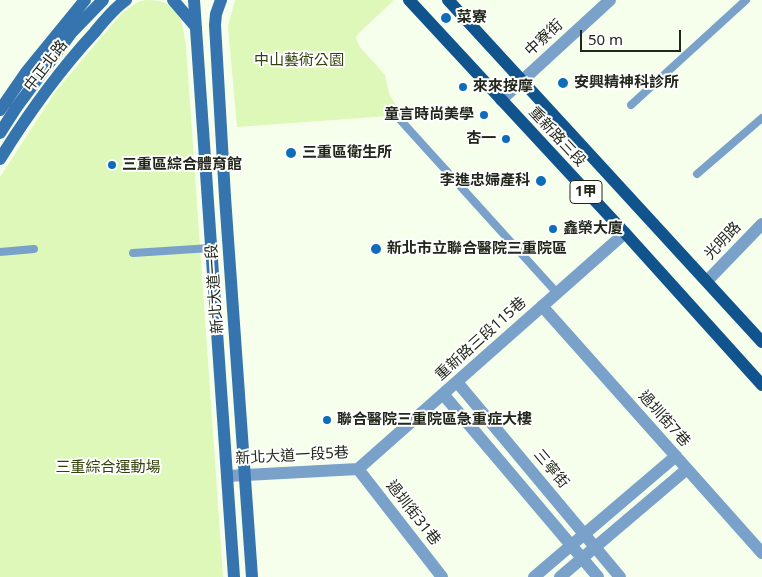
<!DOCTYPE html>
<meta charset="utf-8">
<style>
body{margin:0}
#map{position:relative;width:762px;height:577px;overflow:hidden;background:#f6ffeb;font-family:"Noto Sans",sans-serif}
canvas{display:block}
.scale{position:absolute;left:580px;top:30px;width:101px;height:22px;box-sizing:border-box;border:2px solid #22271b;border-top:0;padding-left:6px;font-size:15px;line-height:18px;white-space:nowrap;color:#22271b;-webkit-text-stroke:4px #fff;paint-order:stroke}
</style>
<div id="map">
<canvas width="762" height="577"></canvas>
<div class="scale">50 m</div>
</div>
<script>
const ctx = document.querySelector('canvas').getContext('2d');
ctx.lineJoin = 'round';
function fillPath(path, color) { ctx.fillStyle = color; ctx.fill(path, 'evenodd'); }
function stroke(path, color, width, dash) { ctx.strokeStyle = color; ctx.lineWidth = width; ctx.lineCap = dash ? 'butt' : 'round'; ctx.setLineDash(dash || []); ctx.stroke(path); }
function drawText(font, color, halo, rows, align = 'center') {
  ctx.font = font + ' "Noto Sans","Noto Sans TC",sans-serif'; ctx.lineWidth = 4; ctx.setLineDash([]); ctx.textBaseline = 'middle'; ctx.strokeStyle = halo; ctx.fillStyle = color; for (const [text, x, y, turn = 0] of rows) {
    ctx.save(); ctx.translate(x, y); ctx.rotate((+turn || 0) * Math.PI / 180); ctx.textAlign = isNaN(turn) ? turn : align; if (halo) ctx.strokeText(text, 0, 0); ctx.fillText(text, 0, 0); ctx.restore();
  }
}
fillPath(new Path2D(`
 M 146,0 C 180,0 182,18 186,46 L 223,577 L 0,577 L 0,177 L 56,91 L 122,13 L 138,2 Z
 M 235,0 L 394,0 L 357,35 L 356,39 L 360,47 L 385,75 L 389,93 L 396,106 L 388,116 L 237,127 L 228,26 Z`), '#ddf8b8');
stroke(new Path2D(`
 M 631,105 L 746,0
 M 394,113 L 557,293
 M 697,174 L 762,118
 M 0,252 L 34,249
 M 133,253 L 211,248`), '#79a1ca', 8);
stroke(new Path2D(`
 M 501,100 L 610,0
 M 707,281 L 762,224
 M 542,306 L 762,553
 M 457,382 L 620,577
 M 443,394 L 598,577
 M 358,469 L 625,233
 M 358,469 L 442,577
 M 227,476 L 358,469
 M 534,577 L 676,456
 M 560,577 L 687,469`), '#79a1ca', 12);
stroke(new Path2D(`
 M 173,0 L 196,27
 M 194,0 L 234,577
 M 221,0 L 216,14 L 215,25 L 225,197 L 252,577
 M 0,110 L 27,71 L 85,0
 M 0,133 L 16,108 L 72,32 L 103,0
 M 0,159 C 28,114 58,72 94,33 C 103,22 114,8 126,0`), '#3674b0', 12);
stroke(new Path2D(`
 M 409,0 L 625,233 L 762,385
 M 448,0 L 762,342`), '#10538d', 12);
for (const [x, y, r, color] of [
 [446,18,6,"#0d6dba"],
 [563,83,6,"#0d6dba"],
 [463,87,5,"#0d6dba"],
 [484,115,5,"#0d6dba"],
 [506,139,5,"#0d6dba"],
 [291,153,6,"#0d6dba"],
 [112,165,5,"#0d6dba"],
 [541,181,6,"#0d6dba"],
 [553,229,5,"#0d6dba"],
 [376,249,6,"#0d6dba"],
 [327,420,5,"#0d6dba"]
]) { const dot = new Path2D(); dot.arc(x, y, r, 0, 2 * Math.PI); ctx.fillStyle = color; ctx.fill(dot); stroke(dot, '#fff', 2); }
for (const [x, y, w] of [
 [586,192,32]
]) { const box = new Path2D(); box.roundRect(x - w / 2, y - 11.5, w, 23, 4); ctx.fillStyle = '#fff'; ctx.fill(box); stroke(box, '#22271b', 1); }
drawText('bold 14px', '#22271b', null, [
 ["1甲",586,192]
]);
drawText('bold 15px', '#22271b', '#fff', [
 ["菜寮",457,18],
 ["安興精神科診所",574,83],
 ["來來按摩",473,87],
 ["童言時尚美學",474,115,"right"],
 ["杏一",496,139,"right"],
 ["三重區衛生所",302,153],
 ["三重區綜合體育館",122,165],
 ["李進忠婦產科",530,181,"right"],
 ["鑫榮大廈",563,229],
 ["新北市立聯合醫院三重院區",387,249],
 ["聯合醫院三重院區急重症大樓",337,420]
], 'left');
drawText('15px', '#22271b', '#fff', [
 ["中寮街",544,38,-43],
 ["中正北路",46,66,-52],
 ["重新路三段",557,137,47],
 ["光明路",723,241,-47],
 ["新北大道一段",215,289,-94],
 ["重新路三段115巷",481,339,-42],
 ["過圳街7巷",664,419,48],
 ["新北大道一段5巷",292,456,-3],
 ["三寧街",551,469,50],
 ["過圳街31巷",413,513,52]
]);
drawText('15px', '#304209', '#fff', [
 ["中山藝術公園",299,61],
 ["三重綜合運動場",108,468]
]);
</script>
